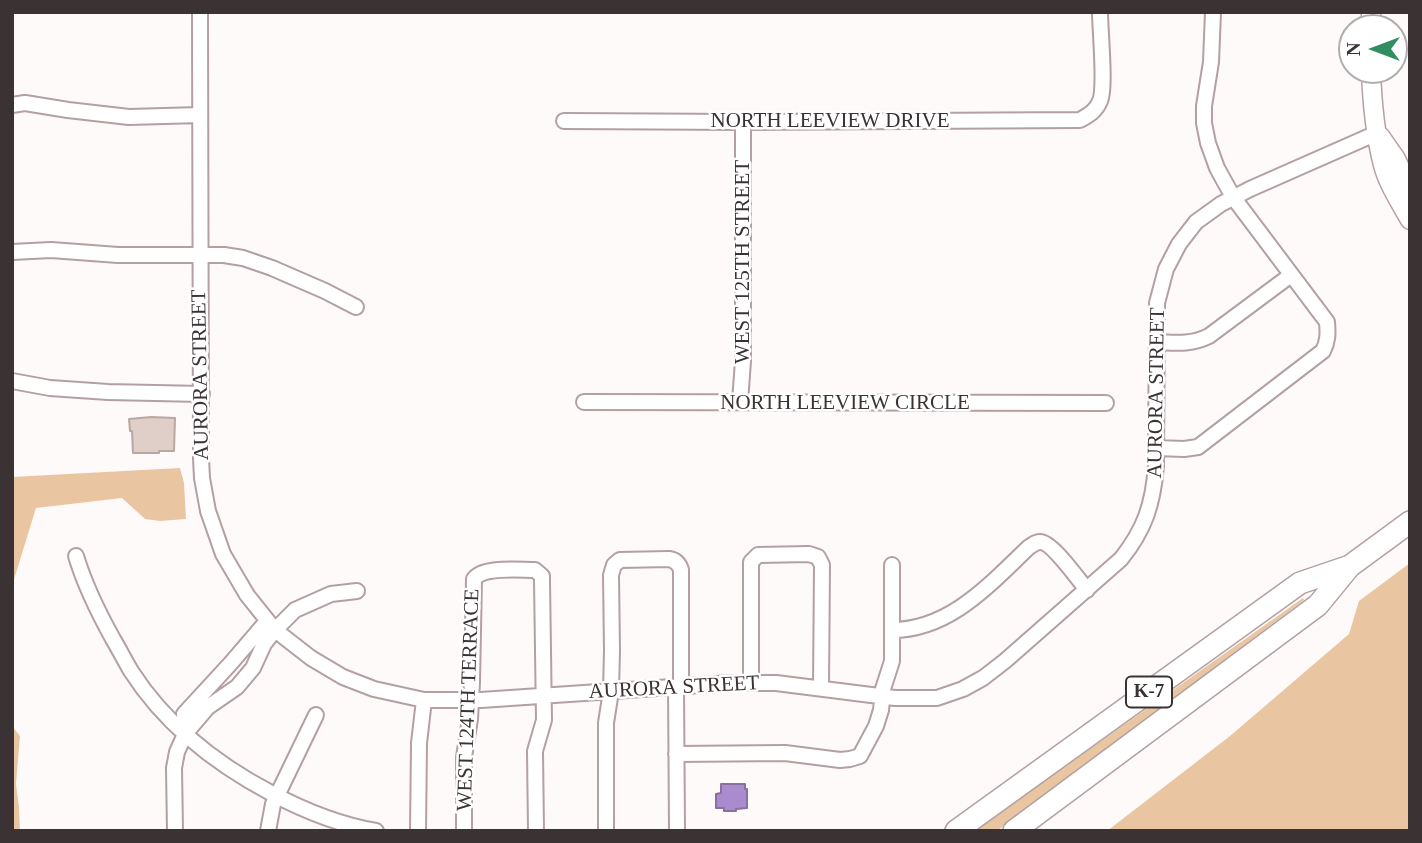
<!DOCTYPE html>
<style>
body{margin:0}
#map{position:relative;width:1422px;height:843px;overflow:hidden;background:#fefafa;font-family:Georgia,serif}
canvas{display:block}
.frame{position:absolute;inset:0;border:14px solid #3a3233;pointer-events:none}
.north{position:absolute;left:1338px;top:14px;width:70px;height:70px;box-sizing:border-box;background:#fff;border:2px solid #b0adad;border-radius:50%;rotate:270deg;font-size:19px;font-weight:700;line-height:28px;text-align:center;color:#3a3233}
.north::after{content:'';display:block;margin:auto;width:24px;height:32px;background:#328d63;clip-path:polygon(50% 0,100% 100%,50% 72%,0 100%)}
</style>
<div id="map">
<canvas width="1422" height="843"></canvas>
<div class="frame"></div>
<div class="north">N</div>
</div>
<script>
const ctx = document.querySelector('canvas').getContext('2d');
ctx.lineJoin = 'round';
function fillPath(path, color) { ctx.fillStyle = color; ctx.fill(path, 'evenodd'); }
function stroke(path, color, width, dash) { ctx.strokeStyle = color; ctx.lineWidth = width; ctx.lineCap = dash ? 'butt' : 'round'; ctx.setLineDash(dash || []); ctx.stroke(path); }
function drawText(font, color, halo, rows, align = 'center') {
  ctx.font = font + ' Georgia,serif'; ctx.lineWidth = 5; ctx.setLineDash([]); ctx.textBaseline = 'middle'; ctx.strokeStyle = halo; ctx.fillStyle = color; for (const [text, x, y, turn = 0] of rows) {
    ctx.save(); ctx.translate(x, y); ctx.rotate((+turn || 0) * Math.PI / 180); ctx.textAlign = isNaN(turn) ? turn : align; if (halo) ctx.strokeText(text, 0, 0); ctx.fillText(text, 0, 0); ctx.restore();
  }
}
fillPath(new Path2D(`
 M 180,468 L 184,483 L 186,519 L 160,521 L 145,519 L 122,498 L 36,508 L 12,586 L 12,477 Z
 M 1410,563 L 1410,831 L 1107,831 L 1230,736 L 1349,634 L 1359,601 Z
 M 1303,598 L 1304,600 L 997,831 L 974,831 Z
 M 12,726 L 20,736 L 16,784 L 19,807 L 20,831 L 12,831 Z`), '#e9c6a1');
const water = new Path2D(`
 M 721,784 L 745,784 L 745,789 L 747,789 L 747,808 L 736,809 L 736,811 L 724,811 L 724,808 L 716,808 L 716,794 L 721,793 Z`);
fillPath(water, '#aa8bce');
stroke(water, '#8870a0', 2);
const building = new Path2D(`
 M 151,417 L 175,418 L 174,451 L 159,451 L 159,453 L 133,453 L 132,431 L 130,431 L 129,419 Z`);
fillPath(building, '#e0cec8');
stroke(building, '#b9a7a2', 2);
const minor = new Path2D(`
 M 200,12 L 201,458 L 202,478 L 208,511 L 223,554 L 247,595 L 275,630 L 311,658 L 343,677 L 374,689 L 424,700 L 481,700 L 731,683 L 776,683 L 895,698 L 937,698 L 963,689 L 983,678 L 1005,661 L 1121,559 C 1145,529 1153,504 1156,466 L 1157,303 L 1166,269 L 1179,244 L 1196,222 L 1221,204 L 1250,189 L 1377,133
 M 12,105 L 25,103 L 68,110 L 129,117 L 200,115
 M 564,121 L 743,122 L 1080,120 C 1089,115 1096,111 1100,101 C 1106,87 1100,31 1100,12
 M 12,252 L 51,250 L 118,255 L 224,255 L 243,258 L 272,268 L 325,291 L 356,307
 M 1157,342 C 1176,343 1191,345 1209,336 L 1291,275
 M 12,381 L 50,388 L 108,392 L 202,394
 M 584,402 L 1106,403
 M 740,402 L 743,361 L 743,122
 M 1157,448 L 1184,449 L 1198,447 L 1323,351 C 1328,341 1328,334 1327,322 L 1233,197 L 1217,168 L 1208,143 L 1204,123 L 1204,106 L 1211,62 L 1213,12
 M 76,556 C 85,586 98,612 113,639 C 119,649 125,661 131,671 C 165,724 216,764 271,793 C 303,810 340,825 376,831
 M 892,630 C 950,630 990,584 1029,547 C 1033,545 1035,542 1040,542 C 1052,542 1078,579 1087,590
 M 751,683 L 751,562 L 758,555 L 809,554 L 818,557 L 822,565 L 821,687
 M 676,687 L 677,831
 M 185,734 L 184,714 L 231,663 L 267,621
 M 676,754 L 785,753 L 840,760 L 850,759 L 860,756 L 876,726 L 881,710 L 883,689 L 892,661 L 892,565
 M 175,831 L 174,768 L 177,752 L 185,734 L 208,707 L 237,687 L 253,668 L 264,644 L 275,630 L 295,610 L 331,594 L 357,591
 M 268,831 L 273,804 L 316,715
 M 418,831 L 419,743 L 424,700
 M 464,831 L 464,757 L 470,719 L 472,682 L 474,579 C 483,566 519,570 535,570 L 542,576 L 542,580 L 544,720 L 535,751 L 536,831
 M 606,831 L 606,723 L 611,691 L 612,651 L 611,575 L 614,565 L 620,560 L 669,559 C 675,560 679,563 681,570 L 681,686`);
const major = new Path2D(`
 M 1371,12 L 1371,28
 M 1371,70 C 1372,101 1375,134 1383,165 C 1388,184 1400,202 1410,220
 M 1380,136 L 1396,159 L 1410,189`);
const highway = new Path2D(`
 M 956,831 L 1300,583 L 1350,566
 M 1014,831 L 1318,605 L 1350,566 L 1410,522`);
stroke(minor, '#b3a0a3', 18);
stroke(major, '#b3a0a3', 21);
stroke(highway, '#b3a0a3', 24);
stroke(minor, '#fff', 14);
stroke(major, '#fff', 18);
stroke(highway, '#fff', 21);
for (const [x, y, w] of [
 [1149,692,46]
]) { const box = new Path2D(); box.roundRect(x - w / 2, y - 15.5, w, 31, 5); ctx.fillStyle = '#fff'; ctx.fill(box); stroke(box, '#3a3233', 2); }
drawText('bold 19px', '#3a3233', null, [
 ["K-7",1149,692]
]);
drawText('21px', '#3a3233', '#fff', [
 ["NORTH LEEVIEW DRIVE",830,121],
 ["WEST 125TH STREET",743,262,-90],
 ["AURORA STREET",201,375,-91],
 ["AURORA STREET",1157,393,-89],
 ["NORTH LEEVIEW CIRCLE",845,403],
 ["AURORA STREET",674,688,-3],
 ["WEST 124TH TERRACE",469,700,-88]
]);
</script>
